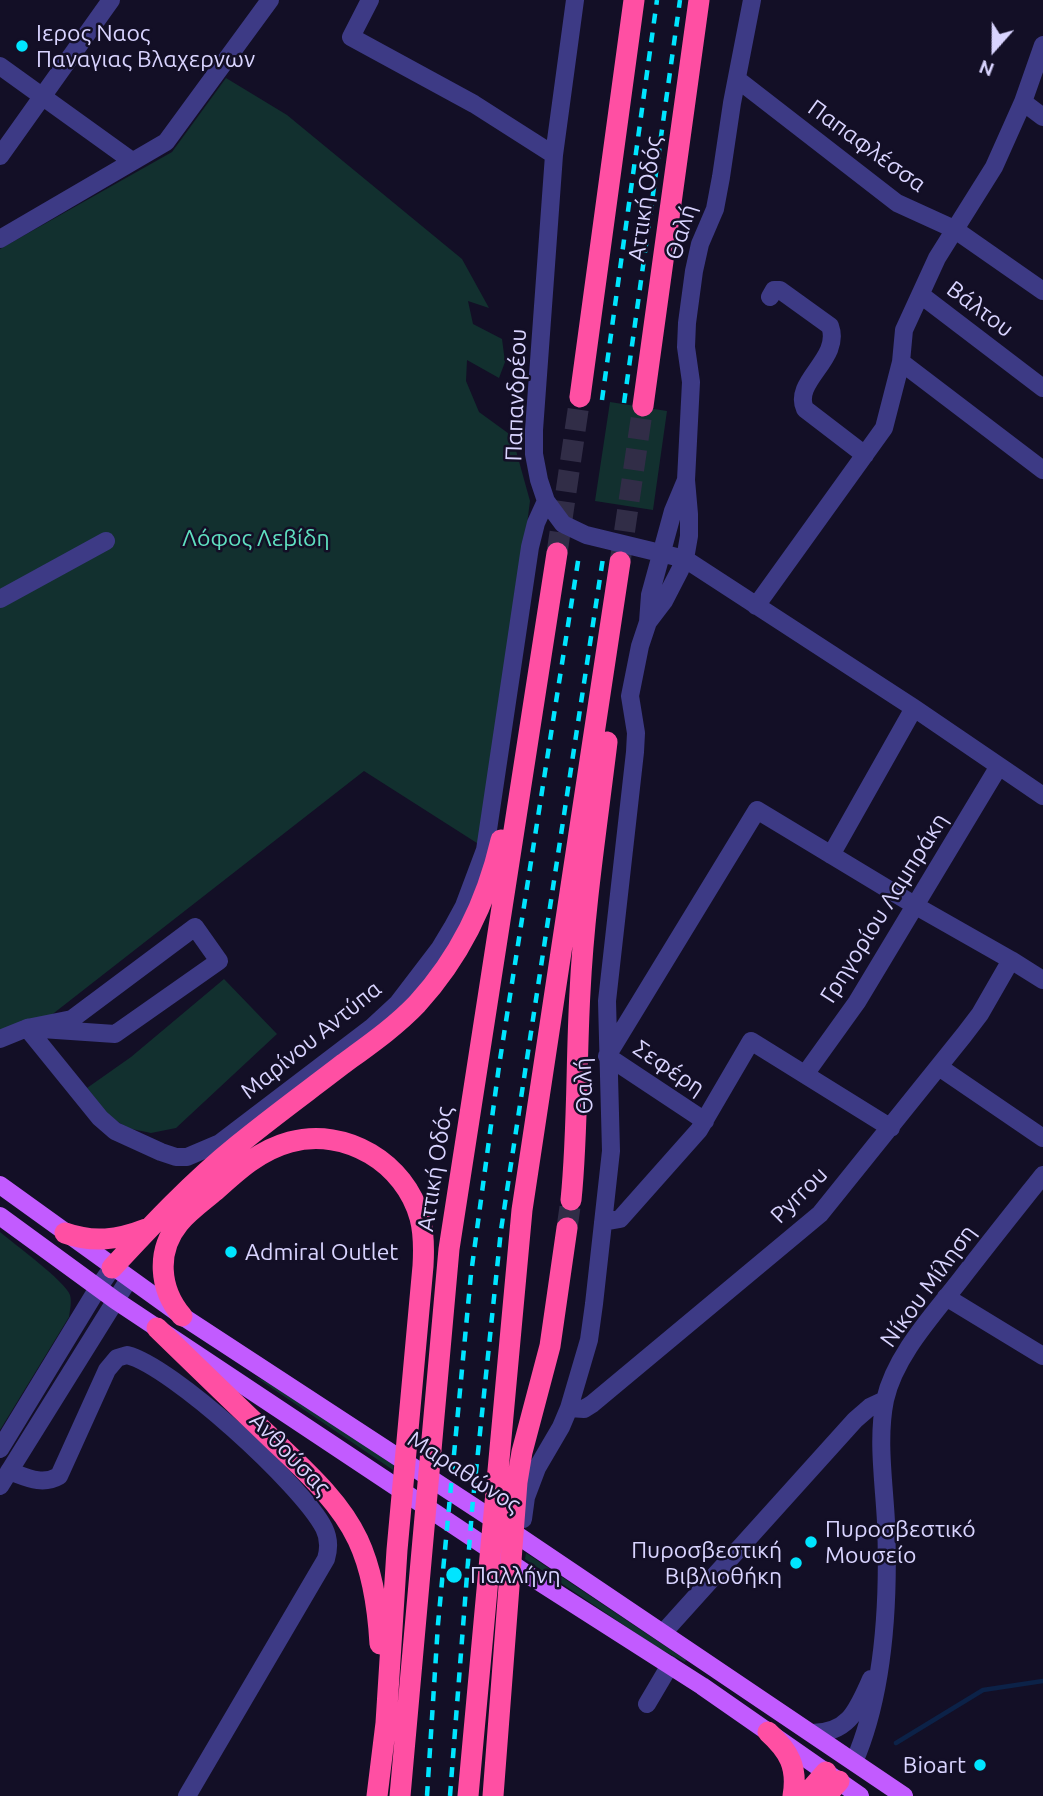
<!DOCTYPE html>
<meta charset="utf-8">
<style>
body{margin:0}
#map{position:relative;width:1043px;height:1796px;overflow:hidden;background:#130f26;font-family:Ubuntu,sans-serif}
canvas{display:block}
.north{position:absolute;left:959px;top:14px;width:70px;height:70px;-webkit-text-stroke:5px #130f26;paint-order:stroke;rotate:201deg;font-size:19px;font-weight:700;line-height:28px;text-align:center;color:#d9d4ff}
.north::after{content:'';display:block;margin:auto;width:24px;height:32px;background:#d9d4ff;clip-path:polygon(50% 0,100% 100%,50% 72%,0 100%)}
</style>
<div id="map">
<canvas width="1043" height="1796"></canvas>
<div class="north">N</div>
</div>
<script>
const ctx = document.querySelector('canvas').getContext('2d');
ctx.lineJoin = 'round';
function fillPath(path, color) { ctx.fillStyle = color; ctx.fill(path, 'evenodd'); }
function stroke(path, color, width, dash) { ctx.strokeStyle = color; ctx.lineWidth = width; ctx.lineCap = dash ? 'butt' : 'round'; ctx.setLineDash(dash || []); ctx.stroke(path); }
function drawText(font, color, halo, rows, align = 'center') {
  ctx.font = font + ' Ubuntu,sans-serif'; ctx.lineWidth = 5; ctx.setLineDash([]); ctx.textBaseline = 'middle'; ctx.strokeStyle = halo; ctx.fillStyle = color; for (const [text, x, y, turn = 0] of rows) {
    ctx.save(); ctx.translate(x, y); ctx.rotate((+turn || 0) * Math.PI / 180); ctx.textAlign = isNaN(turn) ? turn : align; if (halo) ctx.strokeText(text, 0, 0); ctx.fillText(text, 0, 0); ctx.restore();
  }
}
fillPath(new Path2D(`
 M 226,78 L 287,115 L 462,259 L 489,308 L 468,301 L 473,324 L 502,339 L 505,362 L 499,378 L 467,360 L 466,381 L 479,412 L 512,436 L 530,501 L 505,695 L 480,845 L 364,771 L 45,1020 L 0,1032 L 0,249 L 172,152 Z
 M 610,402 L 667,411 L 653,510 L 595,501 Z
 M 224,979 L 277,1034 L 176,1128 L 151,1133 L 127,1128 L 107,1114 L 87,1088 L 131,1057 Z
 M 0,1232 C 14,1244 65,1281 70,1295 C 72,1302 70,1310 69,1317 L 0,1430 Z
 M 254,1376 L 277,1387 L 394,1464 L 393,1470 Z
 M 526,1553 L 686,1660 L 685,1662 L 658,1648 L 525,1559 Z`), '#12302f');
stroke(new Path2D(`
 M 896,1743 L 983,1690 L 1043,1681`), '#0c2248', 4.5);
stroke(new Path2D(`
 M 557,553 L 580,397
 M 620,562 L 643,406
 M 567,1228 L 571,1200`), '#312d47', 21, [21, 10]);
stroke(new Path2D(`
 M 370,0 L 351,37 L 474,104 L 554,155
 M 575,0 L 554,155 L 534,430 L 534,454 L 539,480 L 546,501 L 563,524 L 586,535 L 685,559 L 914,708 L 1043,796
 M 0,66 L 132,161
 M 737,79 L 897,203 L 954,229 L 1043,291
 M 1023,102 L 1043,117
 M 0,156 L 111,0
 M 0,239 L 166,142 L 270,0
 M 921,295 L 1043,388
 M 770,297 L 774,290 L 780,290 L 830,326 C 842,359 792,381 805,409 L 865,455
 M 901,362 L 1043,470
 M 0,599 L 106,541
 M 756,606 L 884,428 L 901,362 L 904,330 L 937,258 L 994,167 L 1023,102 L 1043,45
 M 648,622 L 664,601 L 680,570 L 685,559 L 689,536 L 689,514 L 686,480 L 691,382 L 686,347 L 687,323 L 694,271 L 700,244 L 715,209 L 721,177 L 732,103 L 752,0
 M 831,855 L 914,708
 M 195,927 L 219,961 L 115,1034 L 27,1028 L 72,1019 Z
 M 0,1039 L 27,1028 L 100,1118 L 115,1131 L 161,1152 L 176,1157 L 187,1157 L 220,1143 L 371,1028 L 398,1003 L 440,948 L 452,928 L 464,906 L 485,850 L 530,547 L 536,523 L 546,501
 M 939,1067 L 1043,1138
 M 806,1073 L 857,1002 L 999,766
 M 705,1121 L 607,1056 L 757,810 L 916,906 L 1011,960 L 1043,980
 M 603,1222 L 620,1219 L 699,1130 L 751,1041 L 891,1128
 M 946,1297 L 1043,1356
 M 569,1408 L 584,1409 L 592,1404 L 820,1214 L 964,1035 L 980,1014 L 1011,960
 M 0,1449 L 98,1288 L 112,1268
 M 9,1471 C 26,1477 42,1486 59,1476 L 107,1370 L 117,1358 L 127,1355 C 172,1366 302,1485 324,1528 C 329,1538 329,1549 326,1559 L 187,1796
 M 0,1486 L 129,1279
 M 523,1519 L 526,1497 L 537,1468 L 561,1427 L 569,1408 L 589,1340 L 594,1304 L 611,1151 L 607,1001 L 635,752 L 636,733 L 630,696 L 640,646 L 648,622 L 650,595 L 673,511 L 686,480
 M 663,1633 L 855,1420 L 870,1407 L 885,1400
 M 647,1704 L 670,1665
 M 812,1733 C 849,1733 857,1710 871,1679
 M 854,1762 C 885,1691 889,1598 886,1522 C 884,1482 877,1439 885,1400 C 895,1355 934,1314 961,1279 C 988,1244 1016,1209 1043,1175`), '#3d3a85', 18);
stroke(new Path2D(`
 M 0,1185 L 182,1316 L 520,1537 L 904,1796
 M 0,1216 L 115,1300 L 530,1576 L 702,1686 L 860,1796`), '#c25bff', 18);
stroke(new Path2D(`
 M 580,397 L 634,0
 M 643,406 L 699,0
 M 571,1200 C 578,1131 576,1062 580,992 C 584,909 597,825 607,742
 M 65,1233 C 93,1243 118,1240 146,1229
 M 112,1268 C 152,1225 192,1182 238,1145 C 272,1117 308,1091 343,1064 C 369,1045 395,1027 417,1004 C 460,957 487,901 501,840
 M 182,1316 C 159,1289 156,1251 179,1223 C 189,1211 203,1201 215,1191 C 238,1170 260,1150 290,1142 C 346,1127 405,1163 420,1218 C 424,1233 424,1249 423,1266 L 397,1550 L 386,1723 L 377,1796
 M 157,1328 C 194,1364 231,1400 268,1435 C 300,1466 339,1499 358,1540 C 373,1572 378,1609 380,1644
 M 768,1732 C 789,1751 798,1767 793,1796
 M 400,1796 L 449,1249 L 557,553
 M 468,1796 L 522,1210 L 620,562
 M 493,1796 L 517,1482 L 522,1452 L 550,1346 L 567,1228
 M 805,1796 L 826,1772
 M 826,1796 L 839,1781`), '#ff4fa3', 21);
stroke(new Path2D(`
 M 602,400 L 657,0
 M 624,403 L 680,0
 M 427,1796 L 438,1624 L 471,1274 L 499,1066 L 579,555
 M 450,1796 L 472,1510 L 501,1230 L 603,558`), '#00e5ff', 4.5, [10, 9]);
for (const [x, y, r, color] of [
 [22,46,7,"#00e5ff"],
 [231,1252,7,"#00e5ff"],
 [811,1542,7,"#00e5ff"],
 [796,1563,7,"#00e5ff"],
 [454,1575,9,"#00e5ff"],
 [980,1765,7,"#00e5ff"]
]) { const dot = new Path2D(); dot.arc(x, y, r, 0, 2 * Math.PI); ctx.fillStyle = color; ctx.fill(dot); stroke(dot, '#130f26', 2.5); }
drawText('23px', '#d9d4ff', '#130f26', [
 ["Ιερος Ναος",36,33],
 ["Παναγιας Βλαχερνων",36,59],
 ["Admiral Outlet",245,1252],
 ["Πυροσβεστικό",825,1529],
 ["Μουσείο",825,1555],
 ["Πυροσβεστική",782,1550,"right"],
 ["Βιβλιοθήκη",782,1576,"right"],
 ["Παλλήνη",470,1575],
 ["Bioart",966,1765,"right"]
], 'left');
drawText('23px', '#d9d4ff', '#130f26', [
 ["Παπαφλέσσα",867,146,36],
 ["Αττική Οδός",645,199,-82],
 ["Θαλή",681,232,-73],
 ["Βάλτου",980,309,37],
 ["Παπανδρέου",516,395,-88],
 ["Γρηγορίου Λαμπράκη",884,908,-58],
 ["Μαρίνου Αντύπα",311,1040,-39],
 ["Σεφέρη",669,1068,34],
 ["Θαλή",584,1086,-92],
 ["Αττική Οδός",435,1169,-81],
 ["Pyrrou",799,1195,-45],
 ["Νίκου Μίληση",928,1286,-54],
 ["Ανθούσας",290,1454,46],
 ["Μαραθώνος",464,1472,33]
]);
drawText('23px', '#5fe0c0', '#130f26', [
 ["Λόφος Λεβίδη",256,538]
]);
</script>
